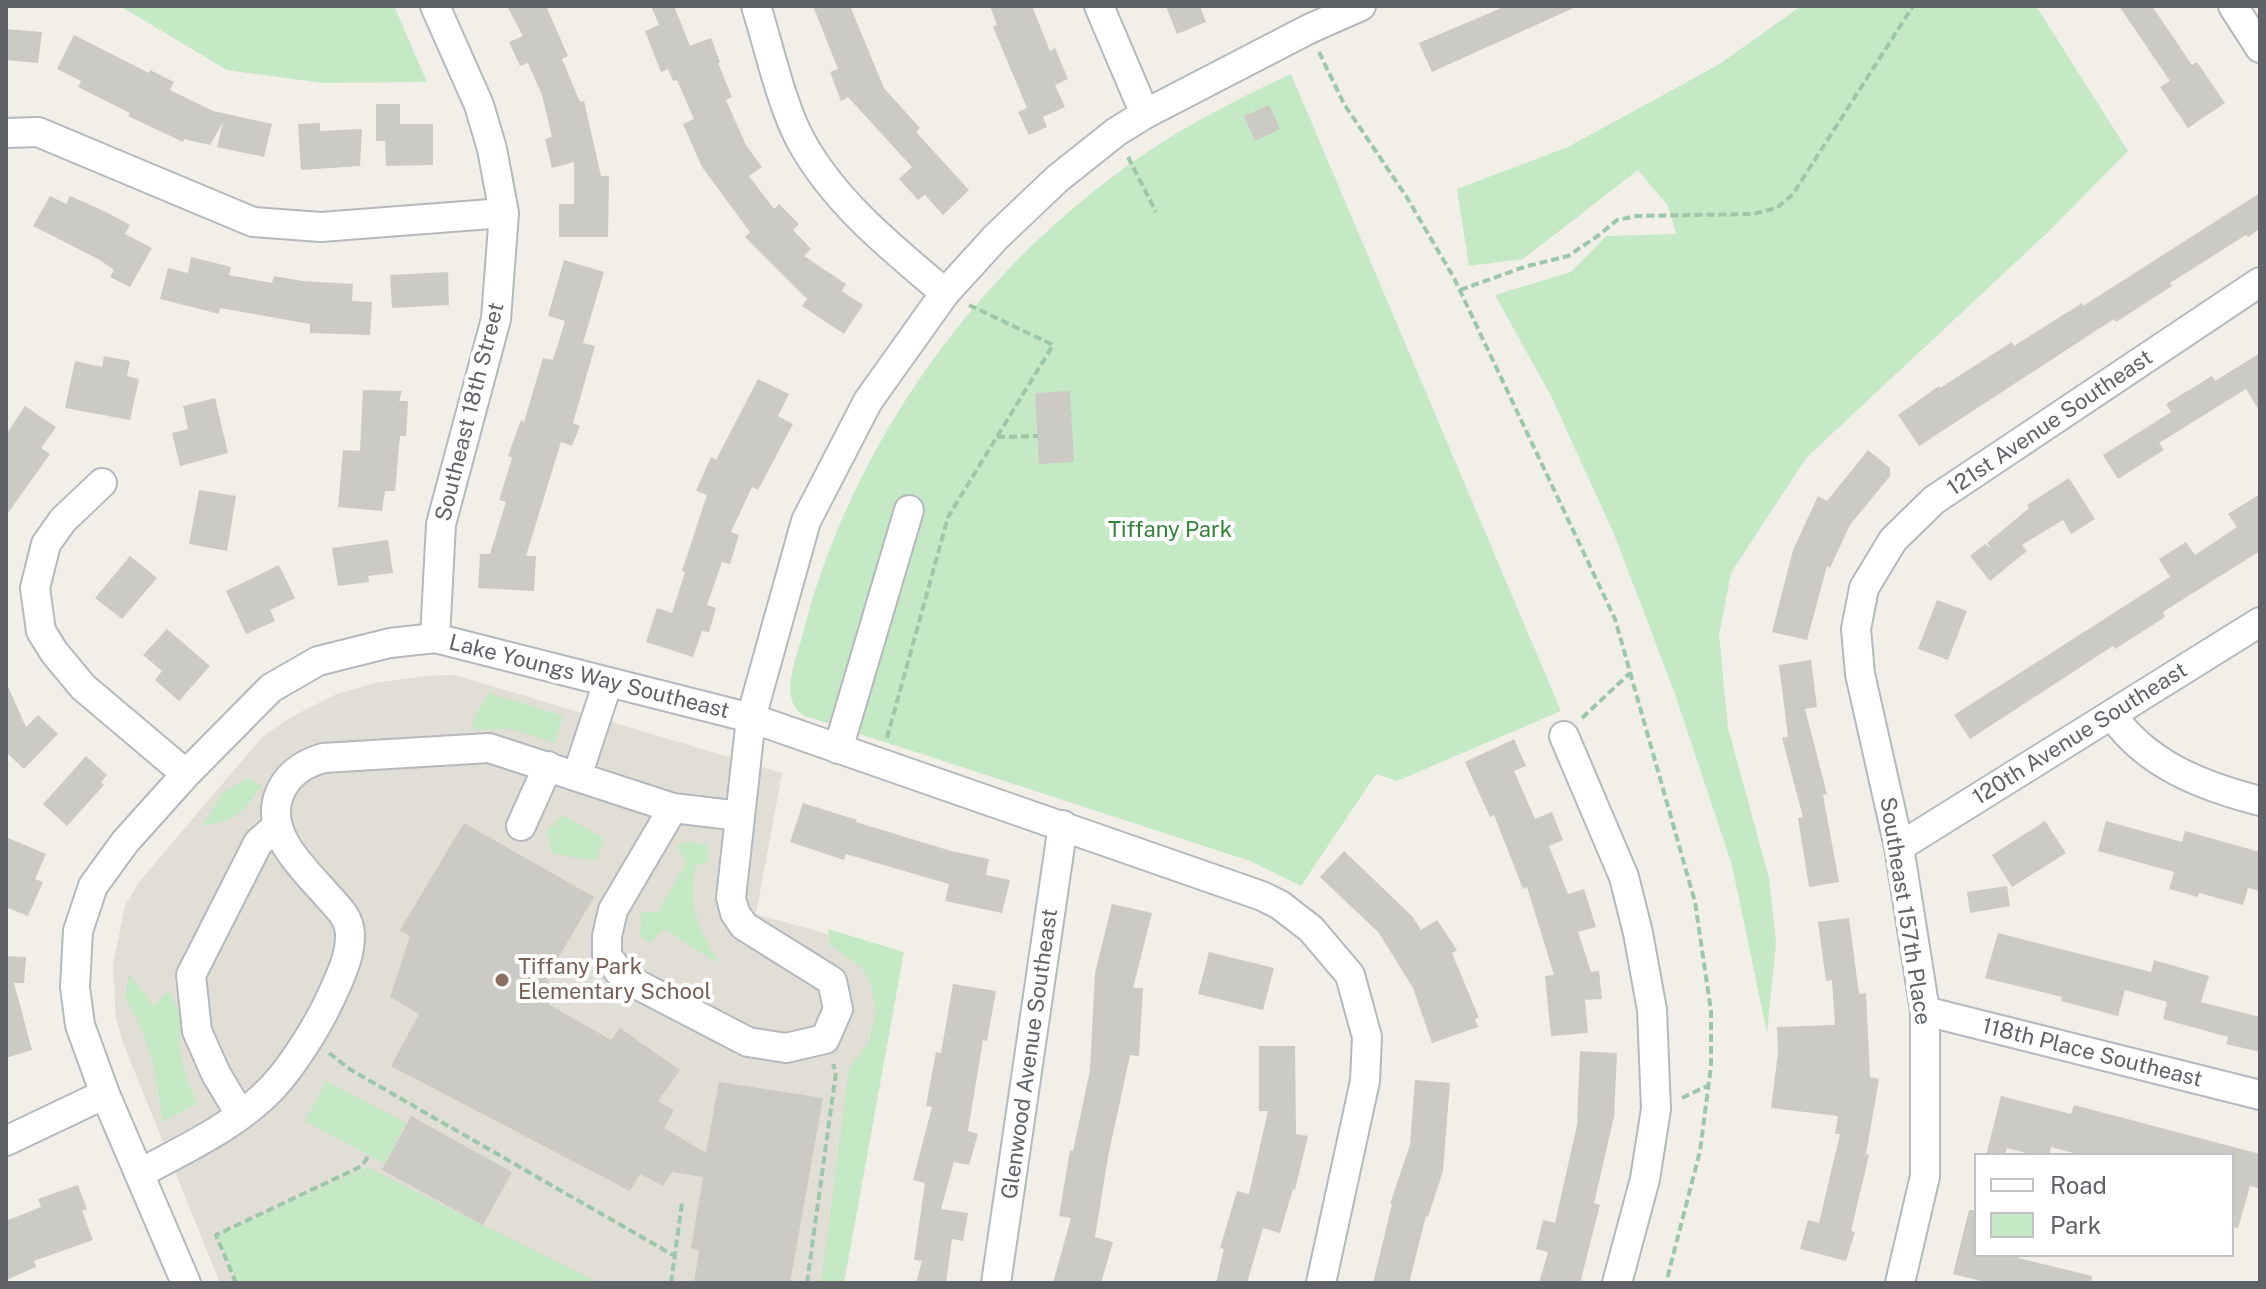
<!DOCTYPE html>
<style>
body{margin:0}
#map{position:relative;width:2266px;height:1289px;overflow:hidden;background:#f1efe8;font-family:"Public Sans",sans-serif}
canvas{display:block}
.frame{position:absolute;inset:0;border:8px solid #5f6368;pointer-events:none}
.legend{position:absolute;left:1974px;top:1153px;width:260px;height:104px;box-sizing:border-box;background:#fff;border:2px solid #bfc1c3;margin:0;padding:10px 14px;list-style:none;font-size:24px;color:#5f6368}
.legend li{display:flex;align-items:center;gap:16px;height:40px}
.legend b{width:40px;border:2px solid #bfc1c3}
</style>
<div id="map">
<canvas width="2266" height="1289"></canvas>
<div class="frame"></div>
<ul class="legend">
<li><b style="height:10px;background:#fff"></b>Road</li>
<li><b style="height:22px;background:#c5e8c5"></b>Park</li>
</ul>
</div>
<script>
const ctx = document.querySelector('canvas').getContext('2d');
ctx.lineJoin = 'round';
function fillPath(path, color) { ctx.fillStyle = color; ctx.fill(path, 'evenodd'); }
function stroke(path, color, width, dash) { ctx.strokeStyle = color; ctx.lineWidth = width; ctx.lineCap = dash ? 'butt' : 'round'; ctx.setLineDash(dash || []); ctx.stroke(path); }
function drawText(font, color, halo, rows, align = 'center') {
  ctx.font = font + ' "Public Sans",sans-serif'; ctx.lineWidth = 8; ctx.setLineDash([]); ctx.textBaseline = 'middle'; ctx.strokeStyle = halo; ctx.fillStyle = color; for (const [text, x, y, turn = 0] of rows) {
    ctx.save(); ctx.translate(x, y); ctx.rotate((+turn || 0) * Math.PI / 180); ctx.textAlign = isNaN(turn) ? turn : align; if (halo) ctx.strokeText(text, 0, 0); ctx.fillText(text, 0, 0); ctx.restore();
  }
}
fillPath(new Path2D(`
 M 455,675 L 782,773 L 756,914 L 895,953 L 833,1283 L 220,1283 L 123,1043 L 116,1018 L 113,965 L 125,906 L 139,882 L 263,736 L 293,716 L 337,694 L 375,683 L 424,676 Z`), '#e1ded6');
fillPath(new Path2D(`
 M 120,6 L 394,6 L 427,82 L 323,83 L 227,70 Z
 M 1801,6 L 2036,6 L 2128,151 L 2047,233 L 1806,458 L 1731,573 L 1719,635 L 1728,728 L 1769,878 L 1776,943 L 1767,1033 L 1732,865 L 1674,691 L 1614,534 L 1551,396 L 1495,295 L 1571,272 L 1606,236 L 1676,234 L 1668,206 L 1638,170 L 1523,259 L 1469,266 L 1457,189 L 1568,147 L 1718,65 Z
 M 1291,74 L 1561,711 L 1397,781 L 1376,774 L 1301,886 L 1250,861 L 805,716 C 777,700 797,658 803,633 C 851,448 969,281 1123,169 C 1175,131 1232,101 1291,74 Z
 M 489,693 L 563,716 L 555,743 L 511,729 L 471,730 L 476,713 Z
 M 248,778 L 261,786 C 242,814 236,820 203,826 L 222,793 Z
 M 563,815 L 603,838 L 597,860 L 553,854 L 547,831 Z
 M 690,841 L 708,845 L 709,861 L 695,866 C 690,915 696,922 719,964 L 664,929 L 650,943 L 640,935 L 641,912 L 658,912 L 686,862 L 676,845 Z
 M 828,929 L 904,952 L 844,1283 L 821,1283 L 849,1068 L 869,1042 L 876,1011 L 870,982 L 861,967 L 830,945 Z
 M 129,974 L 154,1006 L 168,991 L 182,1016 L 179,1046 L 186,1076 L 197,1104 L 162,1122 C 158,1078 149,1035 125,998 Z
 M 326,1081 L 406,1123 L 385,1164 L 305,1121 Z
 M 367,1167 L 599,1283 L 238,1283 L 218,1236 Z`), '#c5e8c5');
fillPath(new Path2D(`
 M 507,6 L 546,6 L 568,56 L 562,59 L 580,102 L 584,101 L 601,176 L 609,176 L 608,237 L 559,237 L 559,204 L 574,204 L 574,162 L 552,168 L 545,139 L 552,137 L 542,95 L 528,63 L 520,66 L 509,42 L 523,36 Z
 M 651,6 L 674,6 L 690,46 L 711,38 L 720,62 L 718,63 L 732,97 L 726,100 L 746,145 L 762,167 L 749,176 L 774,209 L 779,204 L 799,224 L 793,230 L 811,249 L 804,256 L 846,284 L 842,291 L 863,305 L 844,334 L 802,306 L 807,299 L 745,237 L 750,232 L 702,167 L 683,124 L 694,119 L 677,80 L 673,81 L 668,69 L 661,72 L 645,31 L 659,25 Z
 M 813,6 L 850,6 L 884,88 L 920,128 L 916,132 L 969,190 L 943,215 L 925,195 L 918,200 L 899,179 L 912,167 L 848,97 L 841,101 L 830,72 L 838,69 Z
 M 990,6 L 1032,6 L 1050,51 L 1055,48 L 1068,79 L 1055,85 L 1065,107 L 1043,117 L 1047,127 L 1029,135 L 1018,112 L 1027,108 L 993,27 L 997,25 Z
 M 1166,6 L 1200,6 L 1206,22 L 1177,34 Z
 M 1506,6 L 1578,6 L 1432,72 L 1419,43 Z
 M 2119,6 L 2152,6 L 2192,65 L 2197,62 L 2225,103 L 2188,128 L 2160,87 L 2170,81 Z
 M 6,29 L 42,32 L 38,63 L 6,60 Z
 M 74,35 L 149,73 L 150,70 L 174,82 L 170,90 L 213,111 L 272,124 L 264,157 L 217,147 L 223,122 L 210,145 L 184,139 L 183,142 L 128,116 L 130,113 L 78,87 L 81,81 L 57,69 Z
 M 376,104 L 400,104 L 400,124 L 433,124 L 433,165 L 386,166 L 385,141 L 376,141 Z
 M 1269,105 L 1280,129 L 1255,141 L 1244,116 Z
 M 320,123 L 320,131 L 362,129 L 360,166 L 301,170 L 298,124 Z
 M 2260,193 L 2260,229 L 2248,237 L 2246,235 L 2170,283 L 2172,286 L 2116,322 L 2114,319 L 1919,446 L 1898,415 L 1939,386 L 1940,388 L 2012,342 L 2014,346 L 2082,303 L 2083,306 Z
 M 50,196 L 66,204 L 70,196 L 106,212 L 130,225 L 125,234 L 152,248 L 130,287 L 110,277 L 114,270 L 100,260 L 33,226 Z
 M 191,257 L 231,267 L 229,275 L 272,283 L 274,276 L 302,281 L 353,284 L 352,301 L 372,302 L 370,335 L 310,333 L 310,324 L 220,308 L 219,314 L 160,299 L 168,268 L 188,273 Z
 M 564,260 L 604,272 L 583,343 L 595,346 L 573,423 L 580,426 L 572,446 L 561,442 L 526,556 L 536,556 L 534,591 L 478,588 L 480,554 L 490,554 L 506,502 L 499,500 L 512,458 L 508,456 L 521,420 L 524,422 L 543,358 L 553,360 L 565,321 L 548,316 Z
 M 448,272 L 449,305 L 392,308 L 390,275 Z
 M 2260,353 L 2260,412 L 2246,389 L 2159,443 L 2164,450 L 2118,479 L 2103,455 L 2171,412 L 2166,404 L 2212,376 L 2215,381 Z
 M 104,356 L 130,361 L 127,376 L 139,379 L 130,420 L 65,408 L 75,361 L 102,367 Z
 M 758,379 L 789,394 L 778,416 L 793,424 L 758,490 L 752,487 L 731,532 L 739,535 L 730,564 L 722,562 L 707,605 L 716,608 L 709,632 L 702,631 L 693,657 L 646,642 L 657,608 L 672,613 L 685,572 L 682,571 L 707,495 L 696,491 L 711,457 L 716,460 Z
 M 363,390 L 402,391 L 399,401 L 408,401 L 406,436 L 400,436 L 395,491 L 385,491 L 382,511 L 338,507 L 343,450 L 360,451 Z
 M 1070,391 L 1074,462 L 1039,464 L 1035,393 Z
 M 215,398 L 228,453 L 180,466 L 172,433 L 188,429 L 183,406 Z
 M 25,406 L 56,427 L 41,448 L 50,454 L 6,516 L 6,435 Z
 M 1868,450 L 1890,468 L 1890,476 L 1850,525 L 1830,568 L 1827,566 L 1807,640 L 1772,632 L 1793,550 L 1818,496 L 1827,501 Z
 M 2069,478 L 2095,519 L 2071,534 L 2063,520 L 2022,545 L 2027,551 L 1990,581 L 1970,556 L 1985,544 L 1991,548 L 1987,543 L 2029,508 L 2027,505 Z
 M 199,490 L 236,496 L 227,551 L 189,544 Z
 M 2260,494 L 2260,551 L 2163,612 L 2165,617 L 2115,649 L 2113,646 L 1970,739 L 1954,715 L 2170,577 L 2159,559 L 2186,542 L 2195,555 L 2237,527 L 2228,514 Z
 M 388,540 L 393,573 L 368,576 L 369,582 L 338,586 L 332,548 Z
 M 130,556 L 157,578 L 122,619 L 95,598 Z
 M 279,565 L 295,598 L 270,610 L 275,621 L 246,634 L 226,591 Z
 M 1937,600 L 1967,611 L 1948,660 L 1918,649 Z
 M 167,629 L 210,666 L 179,701 L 155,680 L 162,671 L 143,655 Z
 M 1811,660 L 1817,707 L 1805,709 L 1827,794 L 1823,795 L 1839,882 L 1809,887 L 1798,818 L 1803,817 L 1782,738 L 1788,737 L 1779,665 Z
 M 6,682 L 26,727 L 38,715 L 58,734 L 24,769 L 6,752 Z
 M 1514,739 L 1526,766 L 1514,771 L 1535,819 L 1552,812 L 1563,840 L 1549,846 L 1568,894 L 1584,889 L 1596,927 L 1578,932 L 1591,972 L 1599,971 L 1602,999 L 1585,1000 L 1588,1033 L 1551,1036 L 1545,976 L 1554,975 L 1527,887 L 1523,889 L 1494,815 L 1490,817 L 1465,762 Z
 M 86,756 L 107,775 L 101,782 L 104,785 L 67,826 L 43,804 Z
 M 803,803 L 857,820 L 856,822 L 951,851 L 989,859 L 986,875 L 1010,880 L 1002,913 L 945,901 L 949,884 L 846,854 L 844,860 L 790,842 Z
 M 2045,821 L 2066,853 L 2012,887 L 1992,855 Z
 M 2106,821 L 2182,842 L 2185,831 L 2260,852 L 2260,891 L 2248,888 L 2243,905 L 2199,893 L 2198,897 L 2169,889 L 2174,872 L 2098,851 Z
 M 464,823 L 594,897 L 547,977 L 551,990 L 548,1004 L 611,1040 L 620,1028 L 680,1070 L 658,1101 L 674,1110 L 664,1128 L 706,1153 L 719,1082 L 823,1098 L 790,1283 L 694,1283 L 699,1250 L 691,1248 L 703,1177 L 672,1172 L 663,1186 L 640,1174 L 630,1191 L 391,1066 L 419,1014 L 390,997 L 410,936 L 400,930 Z
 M 6,837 L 46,854 L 35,879 L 43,882 L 28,916 L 6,907 Z
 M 1344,851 L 1412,916 L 1421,930 L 1437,920 L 1457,950 L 1452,953 L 1479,1018 L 1475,1019 L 1478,1027 L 1432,1043 L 1413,988 L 1379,933 L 1320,877 Z
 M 2007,886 L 2010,906 L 1970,913 L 1967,892 Z
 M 1112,904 L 1152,913 L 1133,988 L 1143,988 L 1139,1056 L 1130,1055 L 1108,1157 L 1095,1237 L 1113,1242 L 1101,1283 L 1053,1283 L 1071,1218 L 1059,1216 L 1070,1150 L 1073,1151 L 1090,1070 L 1095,973 Z
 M 1849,918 L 1859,994 L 1866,993 L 1870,1077 L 1879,1079 L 1866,1154 L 1869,1155 L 1851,1231 L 1855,1232 L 1846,1261 L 1800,1249 L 1808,1220 L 1819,1223 L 1840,1134 L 1835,1134 L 1838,1116 L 1771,1108 L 1778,1053 L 1777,1027 L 1835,1025 L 1832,980 L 1826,981 L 1818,922 Z
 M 1998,933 L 2151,972 L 2154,960 L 2209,976 L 2201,1002 L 2260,1017 L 2260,1052 L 2226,1044 L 2228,1037 L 2163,1019 L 2167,1002 L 2125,990 L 2118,1016 L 2061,1001 L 2062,997 L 1985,978 Z
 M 1209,952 L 1274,968 L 1263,1010 L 1198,994 Z
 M 6,956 L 26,957 L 24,983 L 14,983 L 32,1050 L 6,1058 Z
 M 953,984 L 996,991 L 987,1041 L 983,1040 L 968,1131 L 978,1134 L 969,1165 L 954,1162 L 941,1209 L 968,1213 L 963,1241 L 952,1239 L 946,1283 L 916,1283 L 922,1261 L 914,1260 L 925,1183 L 913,1180 L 932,1107 L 926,1106 L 936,1052 L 941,1053 Z
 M 1259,1046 L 1295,1046 L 1296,1134 L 1308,1136 L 1295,1190 L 1293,1189 L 1280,1233 L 1263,1228 L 1247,1283 L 1216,1283 L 1224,1249 L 1220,1248 L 1237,1191 L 1249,1194 L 1268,1111 L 1259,1111 Z
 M 1580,1051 L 1617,1053 L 1614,1117 L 1594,1203 L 1600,1205 L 1580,1283 L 1539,1283 L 1548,1252 L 1536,1249 L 1543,1220 L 1555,1223 L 1577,1125 Z
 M 1415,1080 L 1450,1083 L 1443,1171 L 1428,1217 L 1426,1216 L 1409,1283 L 1373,1283 L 1392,1204 L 1390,1204 L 1410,1145 Z
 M 2001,1096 L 2071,1114 L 2074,1105 L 2260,1154 L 2260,1188 L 2250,1186 L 2238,1228 L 2232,1227 L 2232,1155 L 2081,1155 L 2051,1147 L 2049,1155 L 2034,1155 L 2007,1148 L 2005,1155 L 1986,1155 Z
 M 411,1116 L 512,1172 L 483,1225 L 382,1170 Z
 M 78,1185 L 87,1209 L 82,1211 L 93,1240 L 34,1261 L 36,1267 L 6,1280 L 6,1221 L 41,1207 L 38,1199 Z
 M 1969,1210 L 1976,1210 L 1976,1255 L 2019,1255 L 2018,1258 L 2092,1276 L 2091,1283 L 1990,1283 L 1953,1274 Z`), '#cccac5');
const minor = new Path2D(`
 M 756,6 C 769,47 781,104 801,141 C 835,203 892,248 945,293
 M 1099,6 L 1145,114
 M 2233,6 L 2260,48
 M 6,133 L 38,132 L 253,222 L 321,227 L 504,213
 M 102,483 L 63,520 L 46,544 L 35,588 L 41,631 L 54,652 L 83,687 L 186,774
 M 435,638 L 441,524 L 496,319 L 504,213 L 492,149 L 479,105 L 435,6
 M 2112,715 C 2147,765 2202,786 2260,801
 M 1564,736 L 1624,877 L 1638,933 L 1652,1010 L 1656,1109 L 1645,1179 L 1617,1283
 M 838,749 L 909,510
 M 577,776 L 608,682
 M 673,808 L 613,910 L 607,936 L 607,956 L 623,977 L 748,1042 L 786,1048 L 825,1039 L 838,1009 L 832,981 L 744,926 L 735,913 L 731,898 L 751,718 L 806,521 L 868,401 L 945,293 L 996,237 L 1057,179 L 1116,132 L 1145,114 L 1309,29 L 1361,6
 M 521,826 L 548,766
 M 1899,847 L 2260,622
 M 1925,1011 L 2260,1095
 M 240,1114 L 216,1074 L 197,1031 L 191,975 L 258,843 L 276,827
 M 6,1141 L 105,1094
 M 139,1174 C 184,1149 236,1126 272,1088 C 292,1067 319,1024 331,997 C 340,977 351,956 350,933 C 349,916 336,906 325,893 C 301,866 265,833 279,795 C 287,774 303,764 323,758 L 489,748 L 673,808 L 740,816
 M 186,1283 L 105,1094 L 80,1025 L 75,987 L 78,931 L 93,886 L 125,842 L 186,774 L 271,688 L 318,661 L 390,643 L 435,638 L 751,718 L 1262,896 L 1280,905 L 1311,929 L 1350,975 L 1367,1037 L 1365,1081 L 1321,1283
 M 996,1283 L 1063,825
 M 1900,1283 L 1925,1176 L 1925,1011 L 1899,847 L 1860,674 L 1856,629 L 1864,588 L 1893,540 L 1934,500 L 2260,282`);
stroke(minor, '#b5b8bc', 32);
stroke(new Path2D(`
 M 1319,52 L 1344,104 L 1406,196 L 1454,278 L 1615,619 L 1695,902 L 1711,1011 L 1711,1066 L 1700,1151 L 1666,1283
 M 1128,157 L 1156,212
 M 1460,290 L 1524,267 L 1568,256 L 1599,235 L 1617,220 L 1637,216 L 1753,214 L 1777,208 L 1793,194 L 1913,6
 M 997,437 L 1038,436
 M 1582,718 L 1630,673
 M 887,738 L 948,517 L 1053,345 L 969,305
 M 329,1053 L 351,1070 L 673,1255
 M 1682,1098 L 1709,1085
 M 236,1283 L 216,1235 L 362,1166 L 369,1155
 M 671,1283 L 682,1203
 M 807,1283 L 836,1072 L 833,1064`), '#9cc7a9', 4, [8, 4]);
stroke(minor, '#fff', 28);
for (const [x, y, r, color] of [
 [502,980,8,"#8d6e63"]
]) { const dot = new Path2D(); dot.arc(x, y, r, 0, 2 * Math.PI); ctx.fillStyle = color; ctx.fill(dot); stroke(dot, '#fff', 3); }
drawText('22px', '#5f6368', '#fff', [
 ["Southeast 18th Street",470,412,-76],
 ["121st Avenue Southeast",2050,423,-34],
 ["Lake Youngs Way Southeast",589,677,14],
 ["120th Avenue Southeast",2080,734,-32],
 ["Southeast 157th Place",1905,911,81],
 ["118th Place Southeast",2092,1053,14],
 ["Glenwood Avenue Southeast",1030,1054,-82]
]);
drawText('22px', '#348238', '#fff', [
 ["Tiffany Park",1170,530]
]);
drawText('22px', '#785e54', '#fff', [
 ["Tiffany Park",518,967],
 ["Elementary School",518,992]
], 'left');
</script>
